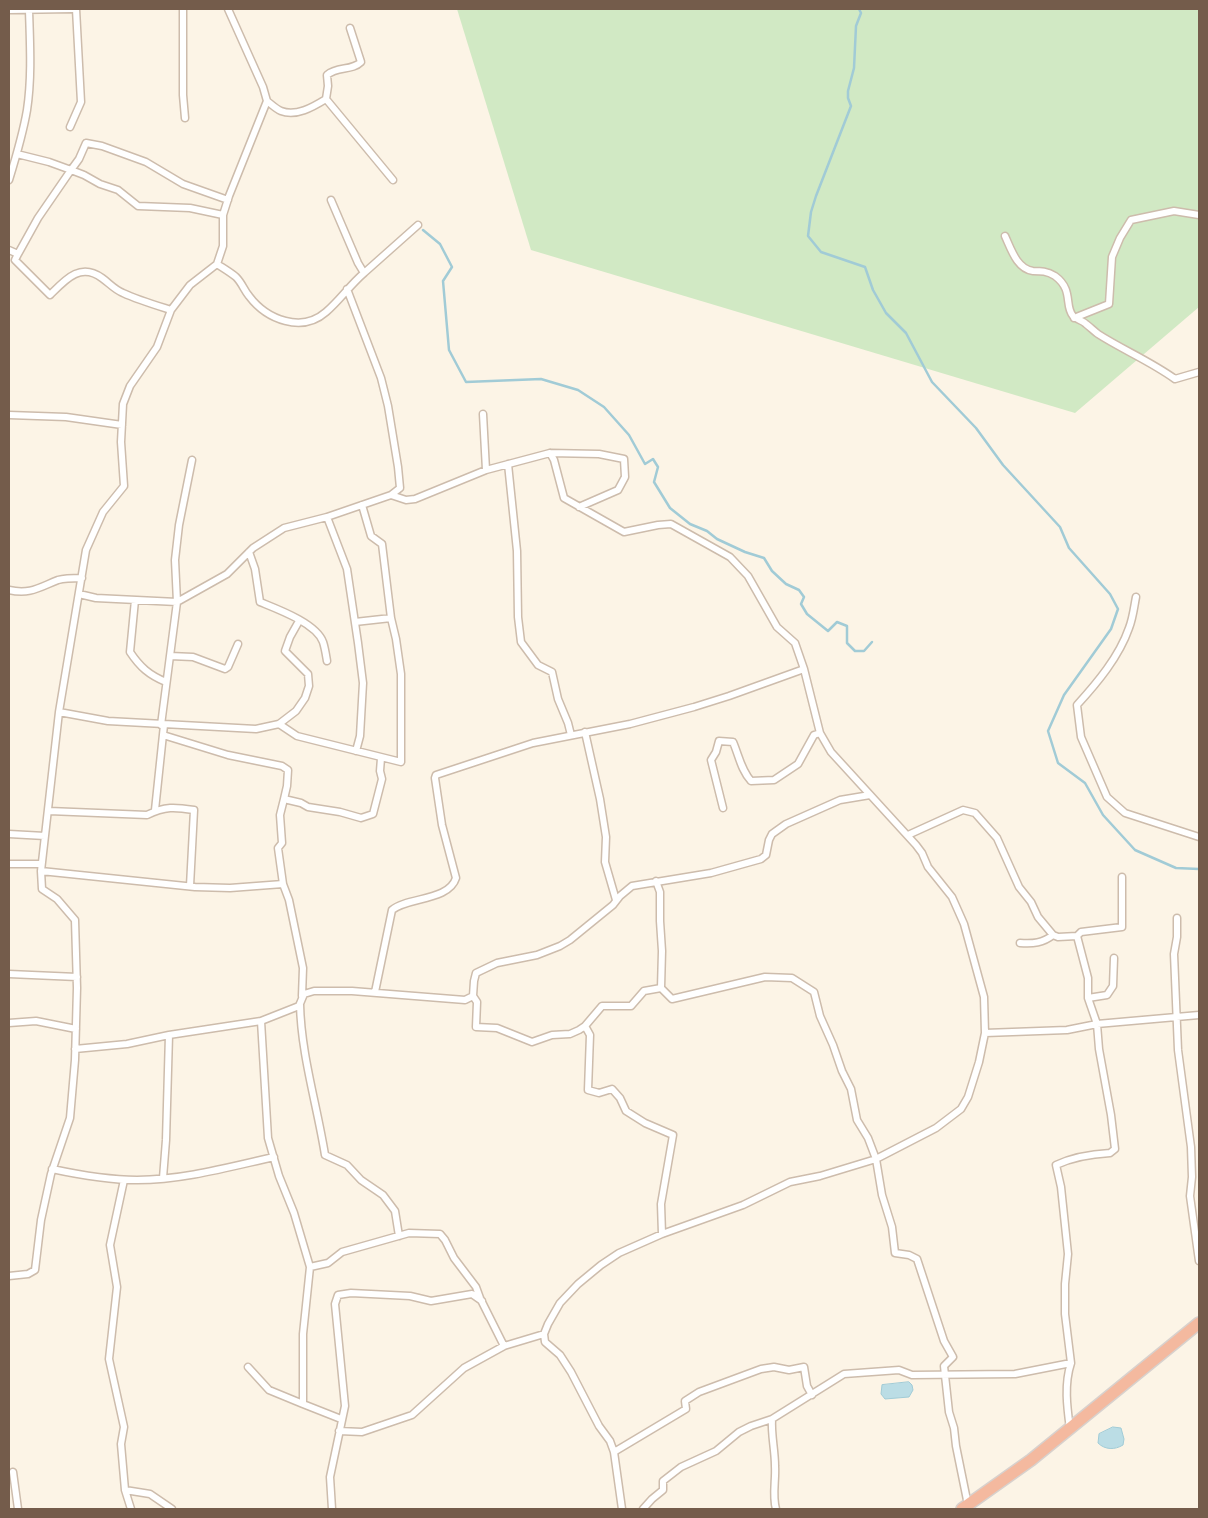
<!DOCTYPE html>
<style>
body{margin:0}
#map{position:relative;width:1208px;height:1518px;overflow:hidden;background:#fcf4e6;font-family:Commissioner,sans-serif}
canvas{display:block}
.frame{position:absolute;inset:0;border:10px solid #745c4b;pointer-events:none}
</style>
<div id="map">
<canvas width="1208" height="1518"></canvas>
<div class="frame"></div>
</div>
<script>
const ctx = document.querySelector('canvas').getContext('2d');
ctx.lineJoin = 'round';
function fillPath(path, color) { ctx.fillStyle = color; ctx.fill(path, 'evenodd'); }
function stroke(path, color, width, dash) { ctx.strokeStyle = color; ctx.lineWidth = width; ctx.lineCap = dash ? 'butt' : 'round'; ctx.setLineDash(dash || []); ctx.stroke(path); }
fillPath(new Path2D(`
 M 457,9 L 1199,9 L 1199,307 L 1075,413 L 531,250 Z`), '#d1e9c4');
const water = new Path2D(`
 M 909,1382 L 912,1385 L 913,1390 L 909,1397 L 885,1399 L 881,1394 L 882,1385 Z
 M 1113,1427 L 1121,1428 L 1124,1439 L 1123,1445 C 1115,1450 1105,1450 1098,1443 L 1099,1434 Z`);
fillPath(water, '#bbdde5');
stroke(water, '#a1cbd6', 1);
stroke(new Path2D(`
 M 859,9 L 861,13 L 856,26 L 854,68 L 848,91 L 848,98 L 851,106 L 816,196 L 811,212 L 808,236 L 821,252 L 865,267 L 873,290 L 886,313 L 906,333 L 932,382 L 976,428 L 1003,465 L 1060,527 L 1069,548 L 1110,594 L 1118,609 L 1111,629 L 1064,695 L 1048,731 L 1058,763 L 1085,783 L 1103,815 L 1135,850 L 1176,868 L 1199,869
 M 423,230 L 440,244 L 452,267 L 443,281 L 449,350 L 466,382 L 541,379 L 578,390 L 604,407 L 629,435 L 645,464 L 653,459 L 658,467 L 654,482 L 670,508 L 690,524 L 707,531 L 717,539 L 745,552 L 764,558 L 772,571 L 786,584 L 799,590 L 804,597 L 801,604 L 807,614 L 828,631 L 837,622 L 847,626 L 847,643 L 855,651 L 864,651 L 872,642`), '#a1cbd6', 2.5);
const street = new Path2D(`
 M 183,9 L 183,95 L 185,118
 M 9,10 L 72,9
 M 326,99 L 328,86 L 327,75 C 337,66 352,71 361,62 L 350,28
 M 267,101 C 271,104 276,109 281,111 C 296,117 313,107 326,99 L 393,180
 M 70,127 L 81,102 L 76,9
 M 17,154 L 49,162 L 71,170 L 79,159 L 86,143 L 102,146 L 146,162 L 183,184 L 228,200
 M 9,180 C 16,157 23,134 27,110 C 32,77 30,43 29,10
 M 1005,236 C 1011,249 1017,269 1033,271 C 1041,271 1047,271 1055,276 C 1074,290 1064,306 1073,316 C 1077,320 1082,320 1086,324 C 1090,327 1094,331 1098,334 C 1123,350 1150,361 1175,379 L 1199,372
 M 9,250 L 18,254 L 38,218 L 71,170 L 84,175 L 100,184 L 118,190 L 138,206 L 190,208 L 223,215
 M 18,254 L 15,260 L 50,295 C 65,280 80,262 102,278 C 109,283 115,290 123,293 C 138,300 155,305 171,310
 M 217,264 C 223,268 230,272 236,277 C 242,283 244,290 249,296 C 267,320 302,333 326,312 C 340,300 350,285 364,273 L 358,263 L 331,200
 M 364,273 L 418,225
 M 347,289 L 381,378 L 388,406 L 398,467 L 400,488 L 391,495
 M 1074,318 L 1109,304 L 1112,257 L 1120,238 L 1131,220 L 1174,211 L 1199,215
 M 483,414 L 486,470
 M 9,415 L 66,417 L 122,425
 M 550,453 L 599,454 L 624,459 L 625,477 L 618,490 L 579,507
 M 508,464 L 517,551 L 518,617 L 521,642 L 538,665 L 552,672 L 558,699 L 568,723 L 571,735
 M 327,517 L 347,569 L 358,643 L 363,683 L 360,736 L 356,751
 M 249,552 L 255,569 L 260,602 C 277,609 316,623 323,642 C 325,648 326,655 327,661
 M 9,590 C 30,595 40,587 58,580 C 65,578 74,578 82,578
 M 79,594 L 96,598 L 177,602 L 227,574 L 253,548 L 284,528 L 327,517 L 391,495 L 406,500 L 415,499 L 486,470 L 550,453 L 554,460 L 564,498 L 624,532 L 658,525 L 671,524 L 730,557 L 748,576 L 777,627 L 795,643 L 804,669 L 820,733 L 831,752 L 916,845 L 922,853 L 928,867 L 952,897 L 964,924 L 984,997 L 985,1033 L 979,1062 L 968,1097 L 961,1109 L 936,1128 L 876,1159 L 820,1176 L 790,1182 L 743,1205 L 662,1234 L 619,1253 L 601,1265 L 578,1284 L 560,1303 L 548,1324 L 544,1334 L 545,1342 L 560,1355 L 571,1372 L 599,1426 L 610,1441 L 614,1452 L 622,1509
 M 1136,597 C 1134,607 1133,618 1129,628 C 1119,657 1097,683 1077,705 L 1081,737 L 1107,797 L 1125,813 L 1199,837
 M 135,600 L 130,652 C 140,667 149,675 166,682
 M 355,622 L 391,618
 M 170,656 L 193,657 L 225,669 L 228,667 L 238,644
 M 59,712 L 108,721 L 256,729 L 279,724 L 296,711 L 305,698 L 309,686 L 308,674 L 285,651 L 290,637 L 299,621
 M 279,724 L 297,736 L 401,762 L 401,674 L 396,639 L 391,618 L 382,544 L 371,536 L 362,505
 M 161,725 L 177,602 L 175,560 L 179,525 L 192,460
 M 585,732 L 600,799 L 606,837 L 605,862 L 616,900
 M 163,735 L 228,755 L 282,766 L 288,770 L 287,786 L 284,799 L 301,803 L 308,807 L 340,812 L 361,818 L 373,814 L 382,779 L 380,771 L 381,758
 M 723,808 L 711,760 L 716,752 L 719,741 L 733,742 C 739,756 741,770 751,781 L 774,780 L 798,764 L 814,735 L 820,733
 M 155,810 L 164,725
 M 49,811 L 147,815 C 165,806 175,807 194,810 L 190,886
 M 9,834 L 45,836
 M 908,835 L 963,810 L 975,813 L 997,838 L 1019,887 L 1031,902 L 1038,917 L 1053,935 L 1058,937 L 1077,936 L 1088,978 L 1088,998 L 1097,1024 L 1099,1049 L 1111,1115 L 1115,1149 L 1110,1153 C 1092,1154 1073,1157 1056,1165 L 1061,1187 L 1068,1254 L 1065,1284 L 1065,1314 L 1071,1363 C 1064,1384 1067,1407 1070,1429
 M 9,864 L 41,864
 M 41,871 L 195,887 L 230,888 L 283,884 L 289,900 L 303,968 L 302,996
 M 283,884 L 278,848 L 282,843 L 280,815 L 284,799
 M 1177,918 L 1177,937 L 1174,954 L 1178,1050 L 1191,1147 L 1192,1177 L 1190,1196 L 1199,1261
 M 1077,936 L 1081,932 L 1122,927 L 1122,877
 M 1020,943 C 1033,944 1043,943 1053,935
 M 9,974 L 77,977
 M 661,988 L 672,999 L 765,977 L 792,978 L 814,992 L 820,1016 L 833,1045 L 842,1071 L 851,1089 L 857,1120 L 868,1138 L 876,1159 L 882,1195 L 892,1227 L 895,1253 L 909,1255 L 917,1259 L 944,1341 L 953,1357 L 944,1366 L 949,1412 L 954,1428 L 956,1446 L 968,1505
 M 375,992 L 392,910 C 407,897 449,901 456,878 L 442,825 L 435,778 L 436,775 L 533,743 L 630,724 L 694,707 L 729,696 L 804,669
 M 473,996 L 477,1002 L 476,1027 L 497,1028 L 532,1042 L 552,1035 L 570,1034 L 579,1030 L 585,1026 L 602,1006 L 631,1006 L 644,991 L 661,988 L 662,951 L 660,921 L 660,892 L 656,881
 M 1088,998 L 1107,995 L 1113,986 L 1114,958
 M 300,1004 C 301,1054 317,1105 325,1155 L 347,1165 L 361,1180 L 383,1195 L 395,1211 L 399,1236
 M 9,1023 L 36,1021 L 76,1029
 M 585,1026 L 590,1035 L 588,1090 L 599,1093 L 612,1089 L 620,1098 L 626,1111 L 645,1123 L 673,1135 L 661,1204 L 662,1234
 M 985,1033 L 1067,1030 L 1097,1024 L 1199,1015
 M 75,1049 L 127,1044 L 169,1035 L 261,1021
 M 52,1169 C 80,1175 108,1180 137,1180 C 183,1180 229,1167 274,1157
 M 163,1178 L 166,1140 L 169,1035
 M 124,1180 L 110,1245 L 117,1287 L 109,1359 L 124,1427 L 121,1444 L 125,1490 L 131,1509
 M 310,1267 L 328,1263 L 342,1252 L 409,1233 L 440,1234 L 445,1240 L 454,1258 L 476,1287 L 480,1298 L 504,1346
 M 9,1276 L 28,1274 L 35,1270 L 41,1220 L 51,1174 L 70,1118 L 75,1060 L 77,988 L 75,920 L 57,899 L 42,889 L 41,871 L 59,712 L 86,550 L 103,512 L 124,486 L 121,442 L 123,404 L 130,386 L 157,347 L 171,310 L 190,285 L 217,264 L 223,246 L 223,215 L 229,196 L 267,101 L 263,87 L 228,9
 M 248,1367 L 269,1390 L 303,1404
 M 341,1419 L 303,1404 L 303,1334 L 310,1267 L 294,1213 L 279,1176 L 268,1138 L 261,1021 L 299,1006 L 304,994 L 314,991 L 352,991 L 465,1000 L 473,996 L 474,981 L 476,973 L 497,963 L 537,955 L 560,946 L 570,940 L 613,905 L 620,896 L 632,886 L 711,873 L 761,859 L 766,855 L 769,840 L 772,834 L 786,824 L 840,800 L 870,795
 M 339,1431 L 362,1432 L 412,1415 L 464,1368 L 504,1346 L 544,1334
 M 614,1452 L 686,1409 L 685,1401 L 699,1392 L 761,1369 L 774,1367 L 789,1370 L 804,1367 L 807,1386 L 812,1395
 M 13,1472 L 18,1509
 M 125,1490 L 150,1494 L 172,1509
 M 332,1509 L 330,1477 L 345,1406 L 335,1304 L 338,1295 L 351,1293 L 410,1296 L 431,1301 L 472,1294 L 482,1301
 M 643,1509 L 652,1499 L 663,1490 L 663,1481 L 681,1467 L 716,1451 L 739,1432 L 751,1426 L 772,1419
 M 776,1509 C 772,1495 776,1480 775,1466 C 775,1450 771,1435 772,1419 L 844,1374 L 899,1370 L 912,1375 L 1015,1374 L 1071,1363`);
const highway = new Path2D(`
 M 962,1509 L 1031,1460 L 1199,1323`);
stroke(street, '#cdbcac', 9);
stroke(highway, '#d8d1cd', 14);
stroke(street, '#fff', 6);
stroke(highway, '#f4b99f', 11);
</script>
